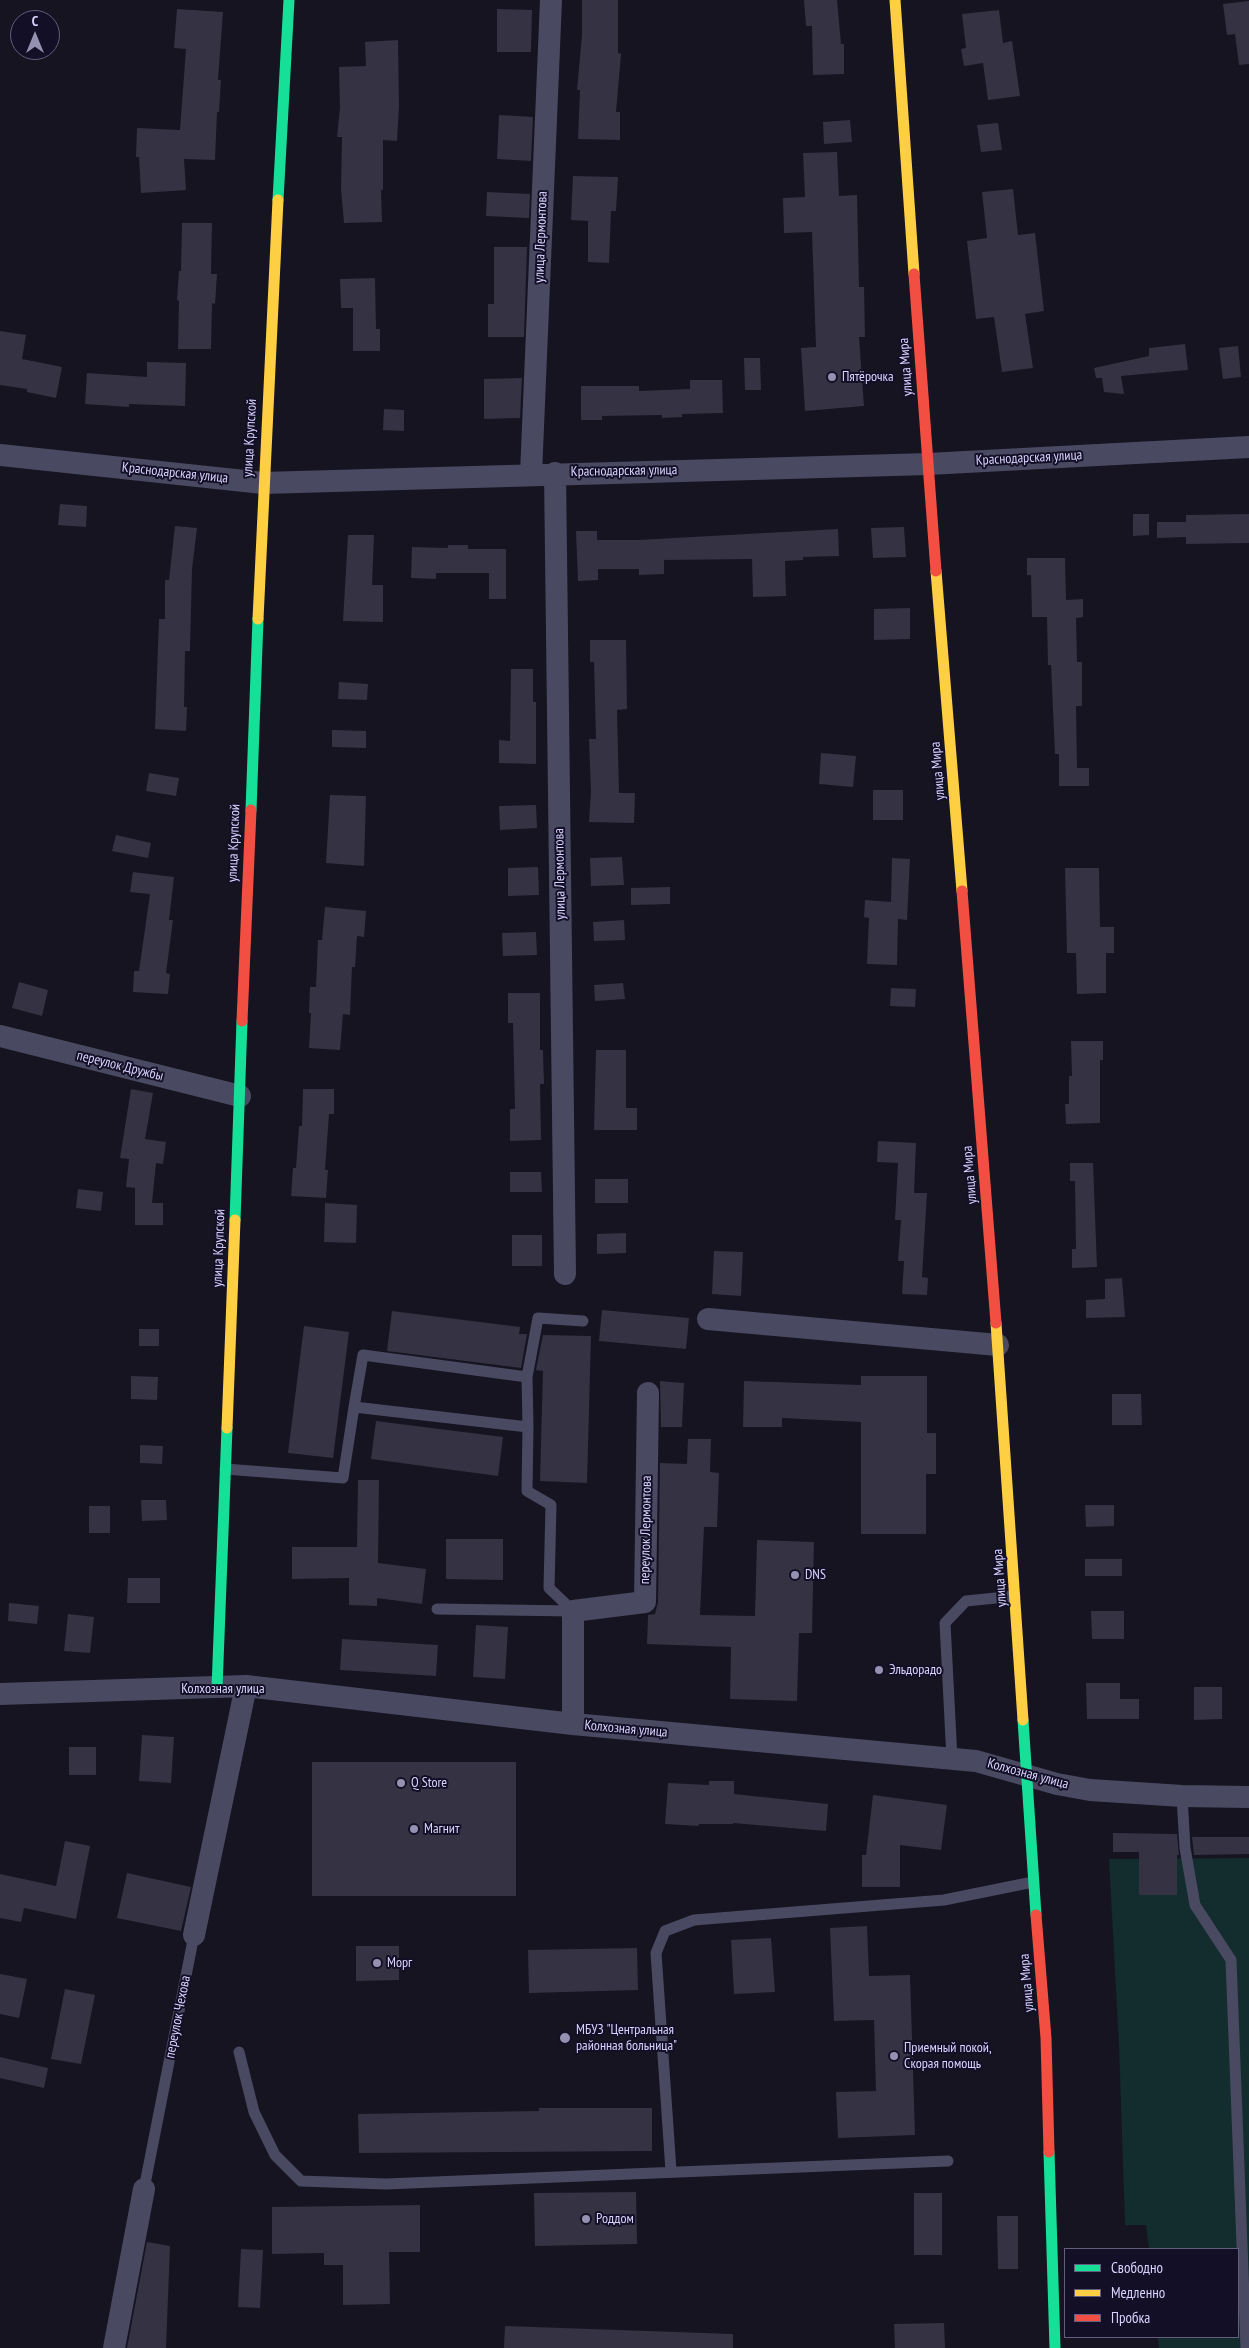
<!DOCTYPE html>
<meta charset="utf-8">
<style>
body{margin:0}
#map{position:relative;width:1249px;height:2348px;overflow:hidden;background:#161421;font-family:"PT Sans Narrow",sans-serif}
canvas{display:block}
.legend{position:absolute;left:1064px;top:2248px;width:175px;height:90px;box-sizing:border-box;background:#130f26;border:1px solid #625e7d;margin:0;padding:6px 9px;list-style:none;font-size:15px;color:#d9d4ff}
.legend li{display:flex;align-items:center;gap:10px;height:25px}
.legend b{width:25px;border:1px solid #625e7d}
.north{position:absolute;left:10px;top:10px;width:50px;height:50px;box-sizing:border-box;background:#130f26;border:1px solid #625e7d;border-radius:50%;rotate:0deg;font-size:14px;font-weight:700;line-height:20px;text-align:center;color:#d9d4ff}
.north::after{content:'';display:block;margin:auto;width:18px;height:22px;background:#9591b1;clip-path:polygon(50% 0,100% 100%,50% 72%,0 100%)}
</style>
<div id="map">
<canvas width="1249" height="2348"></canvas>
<ul class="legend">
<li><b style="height:6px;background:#16e098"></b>Свободно</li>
<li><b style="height:6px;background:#ffcf43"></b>Медленно</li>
<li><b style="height:6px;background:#f24e42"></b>Пробка</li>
</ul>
<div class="north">С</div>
</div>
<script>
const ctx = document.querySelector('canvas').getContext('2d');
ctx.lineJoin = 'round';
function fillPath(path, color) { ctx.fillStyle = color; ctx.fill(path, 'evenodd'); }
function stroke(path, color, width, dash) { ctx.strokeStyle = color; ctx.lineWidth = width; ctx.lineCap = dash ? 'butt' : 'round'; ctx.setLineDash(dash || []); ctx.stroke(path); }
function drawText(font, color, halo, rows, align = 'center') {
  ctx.font = font + ' "PT Sans Narrow",sans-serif'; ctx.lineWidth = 4; ctx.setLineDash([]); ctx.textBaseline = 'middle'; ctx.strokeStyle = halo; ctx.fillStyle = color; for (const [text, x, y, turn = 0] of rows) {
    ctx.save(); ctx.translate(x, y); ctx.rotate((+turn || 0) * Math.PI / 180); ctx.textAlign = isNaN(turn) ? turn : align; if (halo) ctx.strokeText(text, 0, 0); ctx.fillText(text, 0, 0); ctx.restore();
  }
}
fillPath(new Path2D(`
 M 1249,1858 L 1249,2348 L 1159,2348 L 1158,2337 L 1238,2337 L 1238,2249 L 1149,2249 L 1146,2225 L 1125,2225 L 1119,2045 L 1109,1859 Z`), '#132c2d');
fillPath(new Path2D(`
 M 582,0 L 618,0 L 618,53 L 621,54 L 616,112 L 620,112 L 620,140 L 578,139 L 580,90 L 577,90 L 582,35 Z
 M 804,0 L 837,0 L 841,44 L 844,44 L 844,74 L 813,75 L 812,26 L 806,26 Z
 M 1249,1 L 1249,64 L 1239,65 L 1235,34 L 1227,35 L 1223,4 Z
 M 177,9 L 223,12 L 218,80 L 221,80 L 219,112 L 217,112 L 215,160 L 184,159 L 186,190 L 141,193 L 139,157 L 136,157 L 137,128 L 180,130 L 186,49 L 174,48 Z
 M 497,9 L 532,10 L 531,52 L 497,52 Z
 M 999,10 L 1003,43 L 1012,41 L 1020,96 L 988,100 L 983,63 L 964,66 L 961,49 L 966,48 L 962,14 Z
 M 398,40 L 399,107 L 397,141 L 383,140 L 383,190 L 381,190 L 382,222 L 344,223 L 341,189 L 342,137 L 337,137 L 340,108 L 339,67 L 366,66 L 365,42 Z
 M 499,115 L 533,117 L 531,161 L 497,159 Z
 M 850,120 L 852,142 L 824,144 L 823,122 Z
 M 998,123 L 1002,150 L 981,152 L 977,125 Z
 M 837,152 L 839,196 L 857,195 L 859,287 L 864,287 L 865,337 L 859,337 L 864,406 L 805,411 L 801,348 L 816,347 L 812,232 L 784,233 L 783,198 L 805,197 L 803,153 Z
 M 573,176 L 618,177 L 616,211 L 611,211 L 609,263 L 588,262 L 588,221 L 571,220 Z
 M 1013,189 L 1018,235 L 1035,233 L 1044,311 L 1025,314 L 1033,368 L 1002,372 L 994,317 L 976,319 L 967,241 L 987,238 L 982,192 Z
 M 487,192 L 530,194 L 529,218 L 486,216 Z
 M 182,223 L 212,223 L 211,274 L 217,274 L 215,304 L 212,303 L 211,349 L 178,349 L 179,301 L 177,300 L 179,271 L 181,271 Z
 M 494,247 L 527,247 L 524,337 L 488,337 L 488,304 L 494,304 Z
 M 375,278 L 376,329 L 380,329 L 380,351 L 353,351 L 353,308 L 341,308 L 340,279 Z
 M 0,331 L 26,335 L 22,359 L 62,367 L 56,398 L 27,392 L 27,389 L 0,385 Z
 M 1185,344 L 1188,370 L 1121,376 L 1124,394 L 1104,392 L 1102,378 L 1096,378 L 1094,368 L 1149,356 L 1149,348 Z
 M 1238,346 L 1241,377 L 1223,379 L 1219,348 Z
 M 744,358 L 760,358 L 761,390 L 745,390 Z
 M 147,362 L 186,363 L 185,406 L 129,404 L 129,407 L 85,404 L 87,373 L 147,377 Z
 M 522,378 L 520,418 L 484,419 L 484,379 Z
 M 690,380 L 722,380 L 723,413 L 682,414 L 682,417 L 662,418 L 662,415 L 602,416 L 602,420 L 581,420 L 581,386 L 639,386 L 639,391 L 690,389 Z
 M 384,409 L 404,410 L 404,431 L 383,430 Z
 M 60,504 L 87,506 L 86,527 L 58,525 Z
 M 1133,514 L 1149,514 L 1149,535 L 1133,536 Z
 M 1249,514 L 1249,543 L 1186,544 L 1186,537 L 1157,538 L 1157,522 L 1186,522 L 1186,515 Z
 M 175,526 L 197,528 L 192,569 L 190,651 L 185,651 L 184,707 L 187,707 L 186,731 L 155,729 L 159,619 L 165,619 L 165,580 L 169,580 Z
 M 904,527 L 906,557 L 873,558 L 871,528 Z
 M 838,529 L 839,556 L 803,557 L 803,560 L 785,561 L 786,596 L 753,597 L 752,559 L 664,560 L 664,574 L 639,575 L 639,569 L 598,569 L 598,580 L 578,581 L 576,531 L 597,531 L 597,540 L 638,540 Z
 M 348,535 L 374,535 L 372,585 L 383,585 L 383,622 L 343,621 Z
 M 448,545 L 468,545 L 468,549 L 506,549 L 506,599 L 489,599 L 489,573 L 436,573 L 436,579 L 411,578 L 412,547 L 448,548 Z
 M 1027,558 L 1065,558 L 1066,600 L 1083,599 L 1083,617 L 1076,618 L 1077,662 L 1082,662 L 1082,706 L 1076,706 L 1077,768 L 1089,768 L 1089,786 L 1059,786 L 1059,754 L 1055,754 L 1051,665 L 1048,665 L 1047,617 L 1032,617 L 1031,575 L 1027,575 Z
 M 910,608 L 910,639 L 874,640 L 874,609 Z
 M 590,640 L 626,640 L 627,709 L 617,710 L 619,793 L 635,793 L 634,823 L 589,822 L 591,792 L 589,739 L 596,739 L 594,662 L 590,662 Z
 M 511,669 L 533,669 L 533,702 L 536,702 L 536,764 L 499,763 L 499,740 L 510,741 Z
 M 339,682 L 368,684 L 367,700 L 338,699 Z
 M 332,730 L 366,731 L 366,748 L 332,747 Z
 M 821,753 L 856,756 L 853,787 L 819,784 Z
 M 149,773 L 179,778 L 176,796 L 146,791 Z
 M 873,790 L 903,790 L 903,820 L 873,820 Z
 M 330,795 L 366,796 L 364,866 L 326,863 Z
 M 536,805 L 537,828 L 500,830 L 499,806 Z
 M 116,835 L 151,843 L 148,858 L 112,851 Z
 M 622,857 L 624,885 L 591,886 L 590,858 Z
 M 892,858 L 910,859 L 907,920 L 898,919 L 897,965 L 867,964 L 869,918 L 864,917 L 865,900 L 891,902 Z
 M 538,867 L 539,895 L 508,896 L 508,868 Z
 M 1065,868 L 1099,868 L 1100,927 L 1114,927 L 1114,953 L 1106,953 L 1106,993 L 1077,994 L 1076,953 L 1067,953 Z
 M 133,872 L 174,877 L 169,920 L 173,920 L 166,973 L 170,974 L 168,994 L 133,992 L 134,971 L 139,971 L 150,894 L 130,892 Z
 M 670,887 L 670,904 L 631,905 L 631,888 Z
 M 325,907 L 366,911 L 364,937 L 357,936 L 355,967 L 352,967 L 350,1015 L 343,1014 L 340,1050 L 309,1048 L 311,1013 L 309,1013 L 310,987 L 316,987 L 318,940 L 322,940 Z
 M 624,920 L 625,940 L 594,941 L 593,922 Z
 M 536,932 L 537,955 L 503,956 L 502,933 Z
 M 19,982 L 48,990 L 42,1016 L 12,1008 Z
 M 623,983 L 625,999 L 595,1001 L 594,985 Z
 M 891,988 L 916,989 L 915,1007 L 890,1006 Z
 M 508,993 L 540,993 L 540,1050 L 543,1050 L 544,1084 L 540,1084 L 541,1140 L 510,1141 L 510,1109 L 515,1109 L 513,1023 L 508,1023 Z
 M 1071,1041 L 1103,1041 L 1103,1060 L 1100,1060 L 1100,1123 L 1066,1124 L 1065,1104 L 1069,1104 L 1069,1076 L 1072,1076 Z
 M 596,1050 L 626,1050 L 626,1108 L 637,1108 L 637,1130 L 594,1130 Z
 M 131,1089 L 153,1093 L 145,1139 L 166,1142 L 163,1164 L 156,1163 L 152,1203 L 163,1203 L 163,1225 L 135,1225 L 135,1188 L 126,1187 L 129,1159 L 120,1158 Z
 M 303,1089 L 334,1089 L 334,1114 L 329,1114 L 325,1170 L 328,1170 L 326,1198 L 291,1196 L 293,1168 L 296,1168 L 299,1126 L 302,1126 Z
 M 878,1141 L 916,1143 L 914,1193 L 927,1193 L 922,1277 L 928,1278 L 927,1295 L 902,1294 L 904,1261 L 898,1261 L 901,1220 L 895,1220 L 898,1163 L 877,1162 Z
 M 1070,1163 L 1093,1163 L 1097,1267 L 1072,1268 L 1072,1249 L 1076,1249 L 1075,1181 L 1070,1181 Z
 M 510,1172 L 541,1172 L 542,1192 L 510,1192 Z
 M 595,1179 L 628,1179 L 628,1203 L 595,1203 Z
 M 78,1189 L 103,1192 L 101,1211 L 76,1208 Z
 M 325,1203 L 357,1205 L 356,1243 L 324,1242 Z
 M 626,1233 L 626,1253 L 597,1254 L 597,1234 Z
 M 512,1235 L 542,1235 L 542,1266 L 512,1266 Z
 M 714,1251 L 743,1252 L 741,1296 L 712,1294 Z
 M 1122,1278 L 1125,1317 L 1086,1318 L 1086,1300 L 1105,1299 L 1105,1279 Z
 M 602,1310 L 689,1318 L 686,1349 L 599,1341 Z
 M 392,1311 L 520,1327 L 519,1334 L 527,1334 L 521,1368 L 387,1351 Z
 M 304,1326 L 349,1332 L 333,1458 L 288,1453 Z
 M 139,1329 L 159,1329 L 159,1346 L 139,1346 Z
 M 543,1335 L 591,1336 L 587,1483 L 540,1481 L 543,1371 L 536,1370 Z
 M 131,1376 L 158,1377 L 157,1400 L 131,1399 Z
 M 861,1376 L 927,1376 L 927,1433 L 936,1433 L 936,1474 L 926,1474 L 926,1534 L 861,1534 L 861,1422 L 782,1418 L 782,1427 L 743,1427 L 744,1381 L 861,1385 Z
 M 660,1381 L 684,1383 L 682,1427 L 661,1427 Z
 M 1112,1394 L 1141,1394 L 1142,1425 L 1112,1425 Z
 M 376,1421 L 503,1437 L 498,1476 L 371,1459 Z
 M 688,1439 L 711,1439 L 710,1472 L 719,1473 L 717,1527 L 704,1527 L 700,1615 L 755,1616 L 757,1540 L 814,1542 L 812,1633 L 799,1633 L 797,1701 L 730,1699 L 731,1647 L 647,1644 L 648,1615 L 655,1614 L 658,1602 L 660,1463 L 687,1464 Z
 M 140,1445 L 163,1446 L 162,1464 L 140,1463 Z
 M 358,1480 L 379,1480 L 378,1563 L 426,1569 L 422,1604 L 377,1598 L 377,1606 L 349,1605 L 349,1578 L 292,1579 L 292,1547 L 357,1547 Z
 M 141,1500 L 166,1500 L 167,1520 L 142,1521 Z
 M 1085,1505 L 1114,1505 L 1114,1526 L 1086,1527 Z
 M 89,1506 L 110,1506 L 110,1533 L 89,1533 Z
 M 446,1539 L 503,1539 L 503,1580 L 446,1579 Z
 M 1085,1559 L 1122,1559 L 1122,1576 L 1085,1576 Z
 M 128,1578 L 160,1578 L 160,1603 L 127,1603 Z
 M 9,1603 L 39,1606 L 37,1624 L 8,1621 Z
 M 1091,1611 L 1124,1611 L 1124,1639 L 1092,1639 Z
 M 68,1614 L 94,1617 L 90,1653 L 64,1651 Z
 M 476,1625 L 508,1627 L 505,1679 L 473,1677 Z
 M 342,1639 L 438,1645 L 436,1676 L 340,1670 Z
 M 1086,1683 L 1120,1683 L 1120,1699 L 1139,1699 L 1139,1719 L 1087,1719 Z
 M 1194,1687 L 1222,1687 L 1222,1719 L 1194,1720 Z
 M 142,1735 L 174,1737 L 171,1783 L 139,1781 Z
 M 69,1747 L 96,1747 L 96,1775 L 69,1775 Z
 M 312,1762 L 516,1762 L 516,1896 L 312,1896 Z
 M 709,1781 L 734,1781 L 734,1794 L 828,1804 L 826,1831 L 733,1823 L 733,1824 L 699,1824 L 698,1826 L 665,1824 L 668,1783 L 709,1785 Z
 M 873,1795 L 947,1805 L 941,1850 L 900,1845 L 900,1887 L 862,1887 L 862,1855 L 866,1855 Z
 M 1113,1833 L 1177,1834 L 1179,1855 L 1177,1855 L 1177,1895 L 1139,1895 L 1139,1852 L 1113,1852 Z
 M 1192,1837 L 1249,1837 L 1249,1854 L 1194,1855 Z
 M 65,1841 L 90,1846 L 76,1919 L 24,1908 L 21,1922 L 0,1918 L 0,1874 L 56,1886 Z
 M 127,1873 L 191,1887 L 181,1931 L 117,1918 Z
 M 867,1926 L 869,1976 L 910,1975 L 915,2135 L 838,2138 L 836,2092 L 876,2091 L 874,2020 L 834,2021 L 830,1928 Z
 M 771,1938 L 775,1992 L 734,1994 L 731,1940 Z
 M 356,1946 L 399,1946 L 399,1980 L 356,1981 Z
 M 637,1948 L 638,1990 L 529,1993 L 528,1950 Z
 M 0,1974 L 27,1979 L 19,2018 L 0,2014 Z
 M 65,1989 L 95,1995 L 81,2064 L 51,2059 Z
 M 0,2057 L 48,2068 L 44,2088 L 0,2078 Z
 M 539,2108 L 652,2108 L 652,2151 L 359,2153 L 358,2114 L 539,2111 Z
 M 636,2192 L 637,2244 L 535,2246 L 534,2193 Z
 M 914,2193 L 942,2193 L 942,2255 L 914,2255 Z
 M 420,2205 L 420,2252 L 389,2252 L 390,2304 L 343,2305 L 343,2265 L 324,2265 L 324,2253 L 272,2254 L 272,2207 Z
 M 997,2216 L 1018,2216 L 1018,2269 L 998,2269 Z
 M 147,2242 L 170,2246 L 166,2348 L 127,2348 Z
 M 241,2249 L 263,2250 L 260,2308 L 238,2307 Z
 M 944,2323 L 945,2348 L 895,2348 L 894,2324 Z
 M 505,2326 L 733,2334 L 733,2348 L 504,2348 Z`), '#343243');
stroke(new Path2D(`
 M 527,1377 L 538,1318 L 583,1321
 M 354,1407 L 363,1355 L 527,1377 L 528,1427
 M 225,1469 L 343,1478 L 354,1407 L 528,1427 L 527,1491 L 551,1505 L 549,1588 L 573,1611 L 437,1609
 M 952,1759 L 945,1623 L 966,1601 L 1015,1596
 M 1182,1796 L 1185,1848 L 1195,1905 L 1231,1960 L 1246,2348
 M 239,2052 L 254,2112 L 275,2155 L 301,2181 L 386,2184 L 948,2161
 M 671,2171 L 656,1953 L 665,1931 L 694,1920 L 944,1900 L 1033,1882
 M 144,2189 L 194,1935`), '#4a4962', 11);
stroke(new Path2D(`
 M 0,455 L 263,483 L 928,464 L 1249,447
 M 555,473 L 565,1274
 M 531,474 L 551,0
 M 0,1036 L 240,1096
 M 708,1319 L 998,1345
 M 0,1694 L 246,1686 L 573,1724 L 976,1761 L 1057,1784 L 1090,1790 L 1182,1796 L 1249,1797
 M 573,1724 L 573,1611 L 645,1602 L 648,1393
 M 194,1935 L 246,1686
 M 114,2348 L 144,2189`), '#4a4962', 22);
stroke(new Path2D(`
 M 278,200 L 289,0
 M 251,810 L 258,619
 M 235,1220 L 242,1021
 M 217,1688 L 227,1428
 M 1023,1720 L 1036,1915
 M 1049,2152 L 1055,2348`), '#16e098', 11);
stroke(new Path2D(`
 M 895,0 L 914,274
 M 936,571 L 962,891
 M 258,619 L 278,200
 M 996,1323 L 1023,1720
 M 227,1428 L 235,1220`), '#ffcf43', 11);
stroke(new Path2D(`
 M 914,274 L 936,571
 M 962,891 L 996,1323
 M 242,1021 L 251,810
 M 1036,1915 L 1046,2038 L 1049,2152`), '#f24e42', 11);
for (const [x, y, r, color] of [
 [832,377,5,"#9591b1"],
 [795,1575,5,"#9591b1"],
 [879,1670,5,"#9591b1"],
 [401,1783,5,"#9591b1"],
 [414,1829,5,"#9591b1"],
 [377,1963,5,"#9591b1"],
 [565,2038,6,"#9591b1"],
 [894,2056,5,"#9591b1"],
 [586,2219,5,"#9591b1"]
]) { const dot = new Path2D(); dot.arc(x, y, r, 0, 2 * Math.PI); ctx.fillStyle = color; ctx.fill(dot); stroke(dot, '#130f26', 2); }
drawText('14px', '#d9d4ff', '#130f26', [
 ["улица Лермонтова",541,237,-88],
 ["улица Мира",906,367,-94],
 ["улица Крупской",250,438,-87],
 ["Краснодарская улица",1029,458,-3],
 ["Краснодарская улица",624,471,-1],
 ["Краснодарская улица",175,473,6],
 ["улица Мира",938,771,-95],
 ["улица Крупской",234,843,-88],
 ["улица Лермонтова",560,874,-91],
 ["переулок Дружбы",120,1066,14],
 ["улица Мира",970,1175,-95],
 ["улица Крупской",219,1248,-88],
 ["переулок Лермонтова",646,1530,-89],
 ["улица Мира",1000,1578,-94],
 ["Колхозная улица",223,1689],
 ["Колхозная улица",626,1729,5],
 ["Колхозная улица",1028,1774,15],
 ["улица Мира",1027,1983,-95],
 ["переулок Чехова",178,2017,-79]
]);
drawText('14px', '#d9d4ff', '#130f26', [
 ["Пятёрочка",842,377],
 ["DNS",805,1575],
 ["Эльдорадо",889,1670],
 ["Q Store",411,1783],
 ["Магнит",424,1829],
 ["Морг",387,1963],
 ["МБУЗ \"Центральная",576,2030],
 ["районная больница\"",576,2046],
 ["Приемный покой,",904,2048],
 ["Скорая помощь",904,2064],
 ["Роддом",596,2219]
], 'left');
</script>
